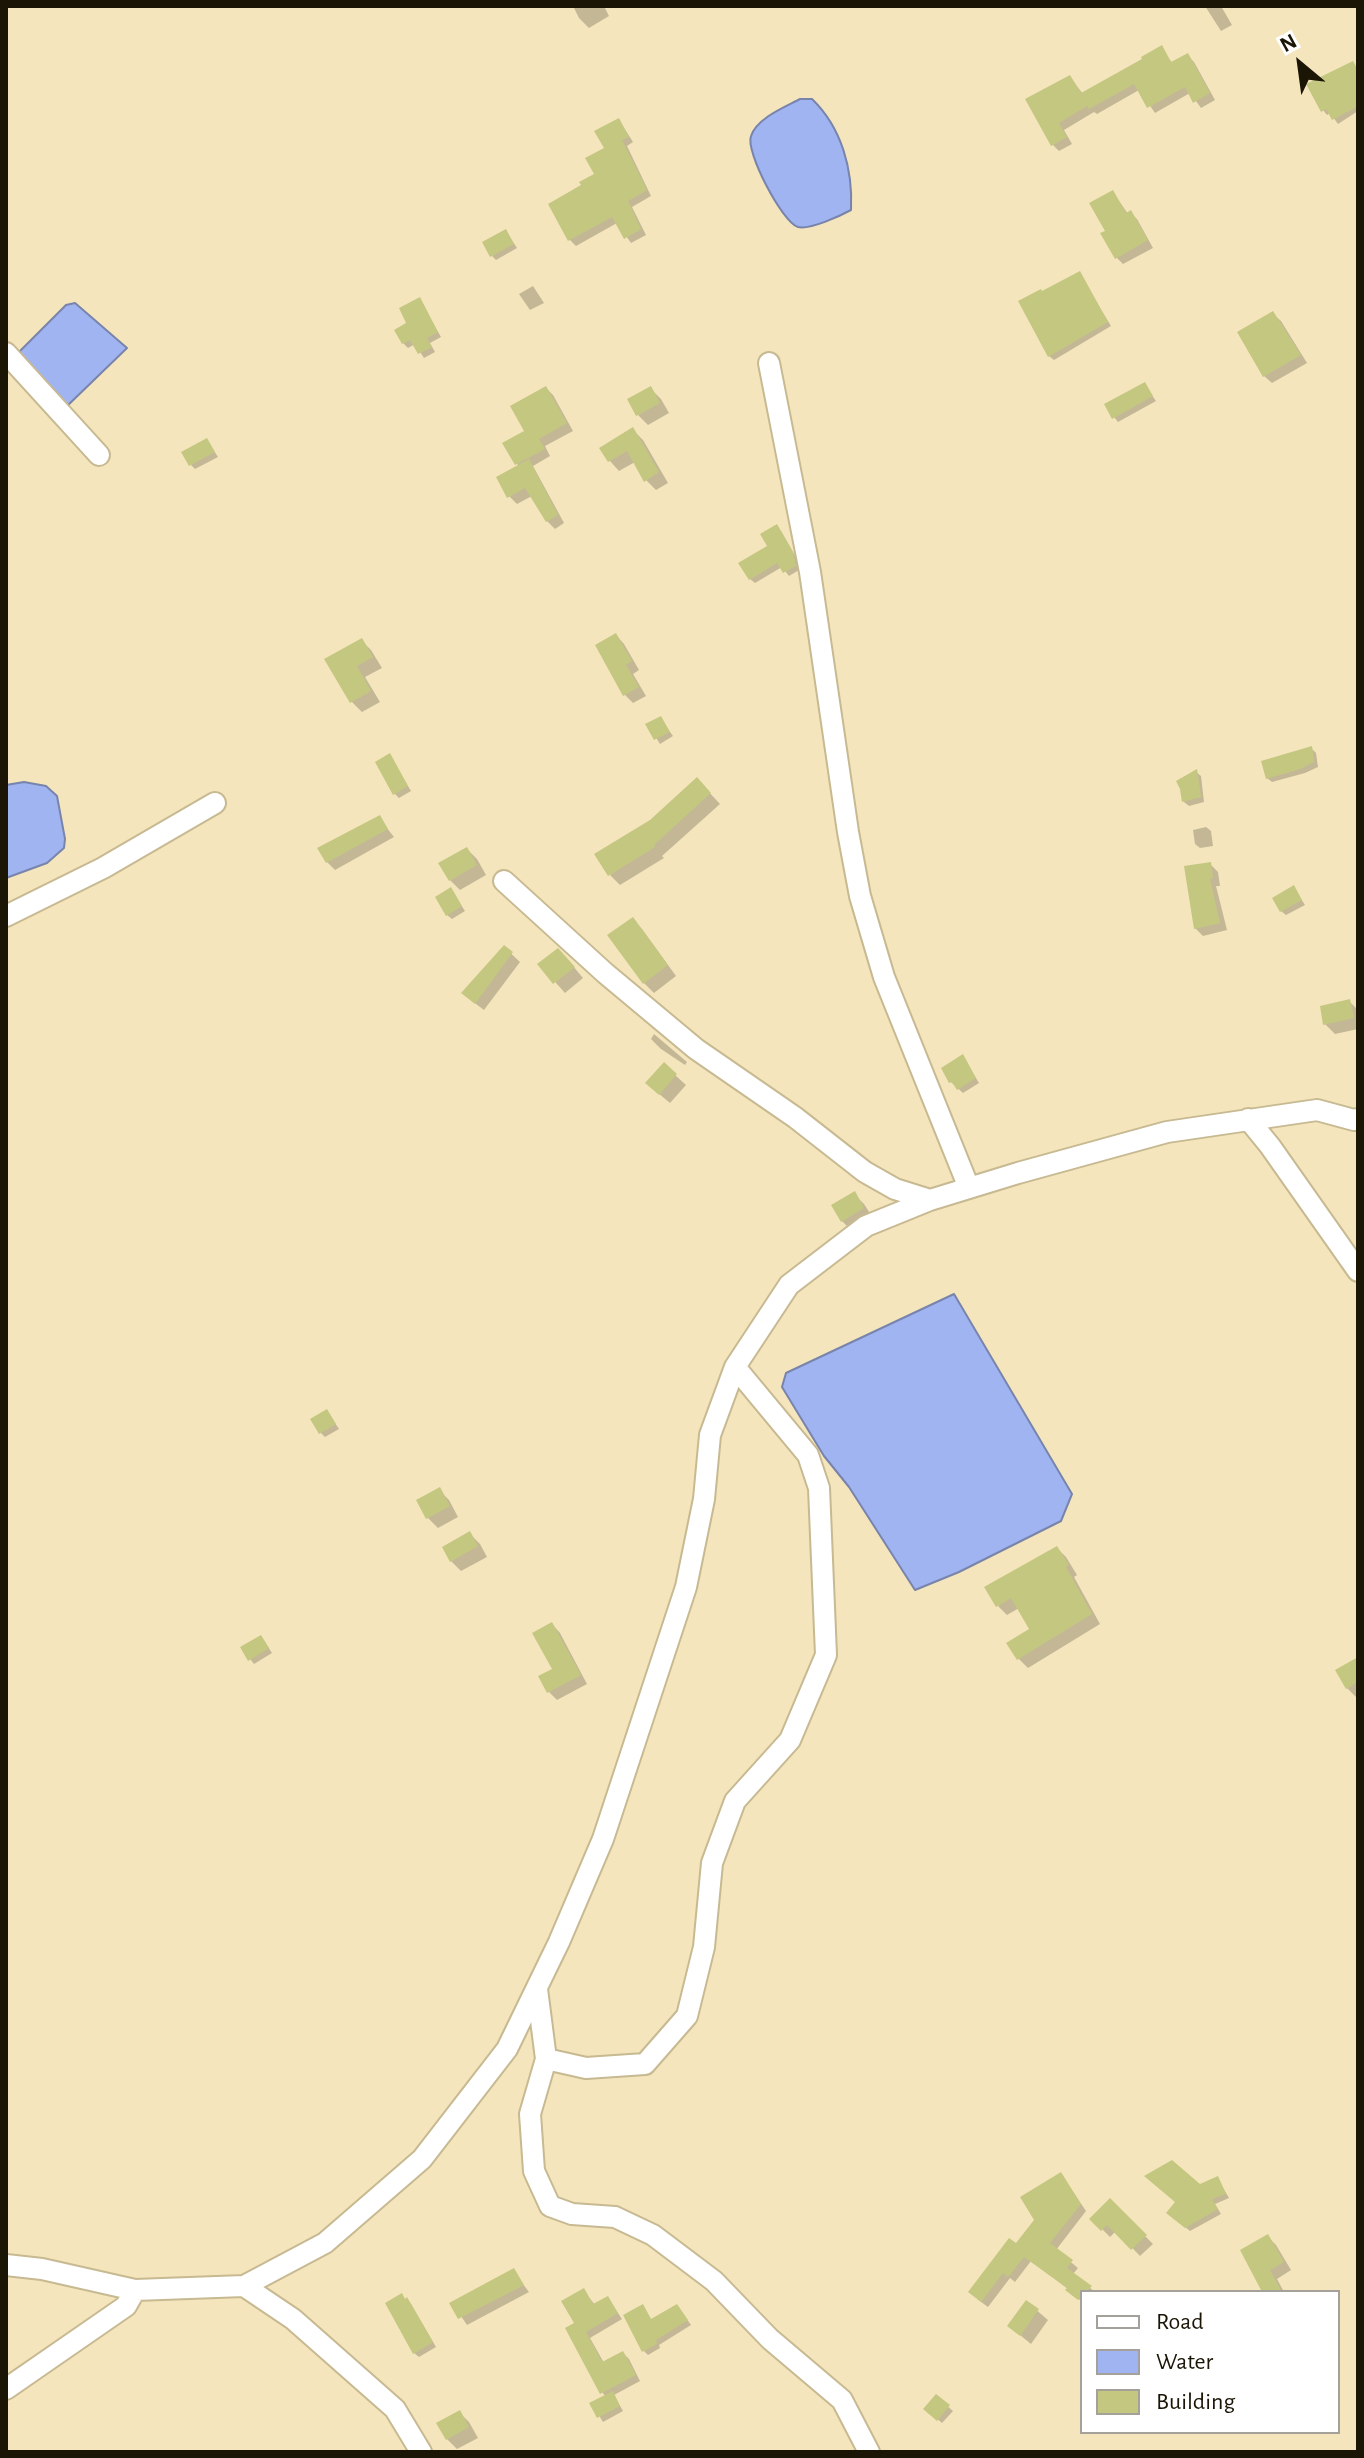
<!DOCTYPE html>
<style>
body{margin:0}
#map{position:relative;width:1364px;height:2458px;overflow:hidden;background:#f4e5bc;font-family:"Alegreya Sans",sans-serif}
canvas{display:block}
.frame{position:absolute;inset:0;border:8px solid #1b1506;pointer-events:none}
.legend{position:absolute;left:1080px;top:2290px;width:260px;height:144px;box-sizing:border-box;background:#fff;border:2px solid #a4a19b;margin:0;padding:10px 14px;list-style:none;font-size:24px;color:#1b1506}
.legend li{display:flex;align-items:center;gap:16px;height:40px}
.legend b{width:40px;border:2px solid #a4a19b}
.north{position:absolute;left:1260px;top:24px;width:80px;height:80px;-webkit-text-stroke:6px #fff;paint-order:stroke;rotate:331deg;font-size:22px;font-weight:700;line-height:32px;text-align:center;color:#1b1506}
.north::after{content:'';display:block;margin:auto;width:28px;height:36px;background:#1b1506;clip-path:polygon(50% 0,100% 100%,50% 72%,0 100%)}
</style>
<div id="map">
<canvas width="1364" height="2458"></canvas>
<div class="frame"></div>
<ul class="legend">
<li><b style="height:10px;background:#fff"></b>Road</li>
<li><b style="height:22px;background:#a0b4f2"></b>Water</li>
<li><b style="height:22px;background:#c4c780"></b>Building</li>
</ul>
<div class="north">N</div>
</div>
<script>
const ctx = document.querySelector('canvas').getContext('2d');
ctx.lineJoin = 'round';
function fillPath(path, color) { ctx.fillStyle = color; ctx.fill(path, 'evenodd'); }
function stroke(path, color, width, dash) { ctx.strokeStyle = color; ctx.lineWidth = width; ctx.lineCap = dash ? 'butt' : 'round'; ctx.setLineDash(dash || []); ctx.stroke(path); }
const water = new Path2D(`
 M 800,99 L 812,99 C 842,128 853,170 851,210 C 840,216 810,230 798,227 C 782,222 745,151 751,136 C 757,118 785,107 800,99 Z
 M 75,303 L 127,348 L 64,409 L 19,352 L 66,305 Z
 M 24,782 L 46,786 L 57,796 L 65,839 L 64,848 L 47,863 L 6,878 L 6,785 Z
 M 954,1294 L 1072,1494 L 1061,1521 L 959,1572 L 915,1590 L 849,1487 L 824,1456 L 782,1387 L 786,1373 Z`);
fillPath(water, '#a0b4f2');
stroke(water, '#7884ab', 2);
fillPath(new Path2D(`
 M 573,6 L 604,6 L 609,16 L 589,28 L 579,18 Z
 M 1205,6 L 1221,6 L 1232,25 L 1221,31 Z
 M 1161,48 L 1173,64 L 1188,56 L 1194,62 L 1215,100 L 1201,108 L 1190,93 L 1155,113 L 1139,90 L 1097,114 L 1094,112 L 1064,130 L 1072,144 L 1059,151 L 1053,145 L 1028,100 L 1070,77 L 1083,94 Z
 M 1358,70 L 1358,111 L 1338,124 L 1330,113 L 1327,115 L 1323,110 Z
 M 619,120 L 633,142 L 627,146 L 651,196 L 632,207 L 646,235 L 631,243 L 617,223 L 576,246 L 570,240 L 550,205 L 597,175 Z
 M 1113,192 L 1128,214 L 1130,213 L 1137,219 L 1153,248 L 1123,264 L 1117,258 L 1108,231 Z
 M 506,231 L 517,248 L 496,260 L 492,256 Z
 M 1079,273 L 1111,326 L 1054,360 L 1049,356 L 1042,293 Z
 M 533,286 L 544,303 L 530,310 L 519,294 Z
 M 419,299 L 441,337 L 430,343 L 435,352 L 424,358 L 415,344 L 408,348 L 403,343 Z
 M 1273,314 L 1281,321 L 1307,363 L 1272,383 L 1264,376 Z
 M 1144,384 L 1156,401 L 1118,422 L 1114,417 Z
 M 546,388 L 553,395 L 573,431 L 545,446 L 550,456 L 533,466 L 564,523 L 555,529 L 547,521 L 532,496 L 517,504 L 509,496 L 520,467 L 517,464 L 527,431 Z
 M 651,389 L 661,399 L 669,413 L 648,425 L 638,415 Z
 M 633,430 L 643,440 L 668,483 L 656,490 L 646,480 L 635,462 L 619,471 L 610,461 L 602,449 Z
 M 207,440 L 218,457 L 195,469 L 191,465 Z
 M 781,531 L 797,559 L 799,570 L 789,576 L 782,567 L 755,583 L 750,579 Z
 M 616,635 L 624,644 L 639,670 L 633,674 L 646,696 L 633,703 L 625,695 Z
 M 361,640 L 371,650 L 382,668 L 365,677 L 380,702 L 362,712 L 352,702 L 327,660 Z
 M 660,718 L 673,736 L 660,744 L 648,725 Z
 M 1312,749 L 1316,753 L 1318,767 L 1305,773 L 1272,782 L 1267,778 Z
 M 390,756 L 411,791 L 399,798 L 394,793 Z
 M 1196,772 L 1201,776 L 1204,802 L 1189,806 L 1184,802 L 1182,788 Z
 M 707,790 L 720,804 L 662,856 L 664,858 L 620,885 L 610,875 Z
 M 379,818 L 394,837 L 335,870 L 327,862 L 320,849 Z
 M 1206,827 L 1211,831 L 1213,846 L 1200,848 L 1195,844 L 1193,830 Z
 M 467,849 L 477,859 L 486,875 L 460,890 L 450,880 Z
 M 1210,864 L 1218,872 L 1220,886 L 1216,886 L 1227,930 L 1203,936 L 1195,928 Z
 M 1294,888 L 1305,905 L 1286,915 L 1281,911 Z
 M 451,890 L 465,911 L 452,919 L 447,915 Z
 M 633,920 L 642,929 L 676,976 L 654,993 L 644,983 Z
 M 504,947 L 520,962 L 484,1010 L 472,1001 Z
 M 568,960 L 583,978 L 565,993 L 540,965 Z
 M 1350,1002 L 1358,1010 L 1358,1029 L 1335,1034 L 1325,1024 Z
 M 654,1034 L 687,1062 L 685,1065 L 661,1049 L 651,1039 Z
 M 963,1057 L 979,1083 L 963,1093 L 951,1082 Z
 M 664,1065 L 686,1085 L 670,1103 L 658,1093 Z
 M 854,1194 L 864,1204 L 873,1218 L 852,1231 L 842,1221 Z
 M 327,1411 L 339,1429 L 325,1437 L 320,1432 Z
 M 439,1490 L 449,1500 L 458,1517 L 438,1528 L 428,1518 Z
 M 470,1534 L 480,1544 L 487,1557 L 461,1571 L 451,1561 Z
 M 1057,1548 L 1066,1557 L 1077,1575 L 1074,1577 L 1100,1624 L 1028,1668 L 1018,1658 L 1031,1630 L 1019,1608 L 1007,1615 L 998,1606 Z
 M 552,1624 L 560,1633 L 587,1684 L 557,1700 L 549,1692 L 554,1669 Z
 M 265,1642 L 272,1653 L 254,1664 L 250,1659 Z
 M 1358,1659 L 1358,1698 L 1357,1698 L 1347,1688 Z
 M 1061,2174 L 1086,2211 L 1056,2250 L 1078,2268 L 1073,2274 L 1095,2292 L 1082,2292 L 1082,2302 L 1068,2289 L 1031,2261 L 1015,2282 L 1010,2278 L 988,2307 L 977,2299 L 1036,2220 Z
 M 1218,2179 L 1229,2198 L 1215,2204 L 1221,2214 L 1190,2231 L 1173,2217 L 1200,2187 Z
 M 1110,2201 L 1153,2244 L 1140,2256 L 1116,2231 L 1110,2237 L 1092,2219 Z
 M 1268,2237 L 1276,2245 L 1291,2270 L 1277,2279 L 1284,2292 L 1264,2292 Z
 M 513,2271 L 529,2292 L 467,2325 L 452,2303 Z
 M 584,2291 L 595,2305 L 608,2298 L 622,2319 L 590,2338 L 604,2363 L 623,2353 L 629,2359 L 640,2381 L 614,2395 L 623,2411 L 603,2422 L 592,2404 L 606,2397 L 602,2392 L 576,2324 Z
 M 401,2296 L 411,2304 L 436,2347 L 419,2357 L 414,2353 Z
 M 1027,2302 L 1048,2320 L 1031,2344 L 1009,2326 Z
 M 643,2307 L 652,2321 L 681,2311 L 691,2325 L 659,2345 L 660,2348 L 648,2355 L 643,2350 Z
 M 936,2396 L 953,2411 L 942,2423 L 926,2409 Z
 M 459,2412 L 469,2422 L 478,2438 L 457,2449 L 447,2439 Z`), '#0003');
fillPath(new Path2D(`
 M 1162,45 L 1171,62 L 1188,53 L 1210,93 L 1193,103 L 1185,87 L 1147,108 L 1134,84 L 1089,109 L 1087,106 L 1059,123 L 1067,137 L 1051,146 L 1025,99 L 1070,75 L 1081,93 L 1142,59 L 1141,57 Z
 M 1353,61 L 1358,70 L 1358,106 L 1332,120 L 1326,109 L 1321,112 L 1306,84 Z
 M 619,118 L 629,137 L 622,140 L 647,190 L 628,201 L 641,229 L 624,239 L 612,217 L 568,241 L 548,204 L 581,185 L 579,182 L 594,174 L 585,158 L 604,148 L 594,131 Z
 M 1113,190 L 1126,213 L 1131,210 L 1148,240 L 1115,259 L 1100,233 L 1105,231 L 1089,203 Z
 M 506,229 L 514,244 L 490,257 L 482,242 Z
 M 1080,271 L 1108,322 L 1048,357 L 1018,301 L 1041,289 L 1042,291 Z
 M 420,297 L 438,332 L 427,338 L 432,347 L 418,354 L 410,340 L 402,344 L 394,330 L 406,323 L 399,308 Z
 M 1273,311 L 1301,355 L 1263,377 L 1237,332 Z
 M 1145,382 L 1153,396 L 1112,419 L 1104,404 Z
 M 546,386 L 567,423 L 539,439 L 545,449 L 515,465 L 502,443 L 524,431 L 510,406 Z
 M 651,386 L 660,403 L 636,416 L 627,399 Z
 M 633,427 L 659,472 L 644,482 L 627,451 L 608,462 L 599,448 Z
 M 207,438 L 215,452 L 189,466 L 181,452 Z
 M 529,459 L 558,515 L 546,522 L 525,488 L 507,498 L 496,477 Z
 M 777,524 L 793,552 L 796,566 L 783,573 L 777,563 L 749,580 L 738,563 L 767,546 L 760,534 Z
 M 616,633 L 632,661 L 626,665 L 639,687 L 623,696 L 595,645 Z
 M 362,638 L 373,657 L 357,666 L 371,691 L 350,703 L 324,659 Z
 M 661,716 L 670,732 L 654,740 L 645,724 Z
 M 1312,746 L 1314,762 L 1300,769 L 1266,779 L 1261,761 Z
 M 390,753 L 408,786 L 393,795 L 375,762 Z
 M 1197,769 L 1201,797 L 1182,802 L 1180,789 L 1176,781 Z
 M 697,777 L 711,793 L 654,845 L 655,847 L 608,876 L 594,854 L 650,820 Z
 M 380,815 L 388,829 L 326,863 L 317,848 Z
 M 467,847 L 477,865 L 449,881 L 438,863 Z
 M 1211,862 L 1213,878 L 1210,879 L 1220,923 L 1194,929 L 1184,866 Z
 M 1294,885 L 1302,900 L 1280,912 L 1272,898 Z
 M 451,887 L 462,906 L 446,916 L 435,897 Z
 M 633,917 L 668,965 L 643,984 L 607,935 Z
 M 504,945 L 513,952 L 475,1004 L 461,993 Z
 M 558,948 L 575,967 L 553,984 L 537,964 Z
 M 1350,999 L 1354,1018 L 1323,1025 L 1320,1006 Z
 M 963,1054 L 976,1078 L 957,1090 L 952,1082 L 949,1083 L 941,1068 Z
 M 664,1062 L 677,1074 L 659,1095 L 645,1083 Z
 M 855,1191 L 864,1208 L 841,1222 L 831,1205 Z
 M 327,1409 L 336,1424 L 319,1434 L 310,1419 Z
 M 440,1487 L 450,1506 L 426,1519 L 416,1500 Z
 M 470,1531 L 478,1546 L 450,1562 L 442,1547 Z
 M 1057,1546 L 1069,1565 L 1066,1567 L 1092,1614 L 1017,1660 L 1006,1643 L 1029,1629 L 1011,1598 L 996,1607 L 984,1587 Z
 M 552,1622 L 581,1675 L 547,1693 L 538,1676 L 552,1669 L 532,1633 Z
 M 261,1635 L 269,1648 L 248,1661 L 240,1647 Z
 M 1358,1657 L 1358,1682 L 1346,1689 L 1335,1670 Z
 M 1172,2160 L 1200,2184 L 1218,2176 L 1226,2194 L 1212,2199 L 1218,2209 L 1185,2228 L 1166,2213 L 1175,2202 L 1144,2176 Z
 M 1061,2172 L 1081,2204 L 1050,2243 L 1073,2260 L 1067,2268 L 1092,2286 L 1086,2292 L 1082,2292 L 1082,2296 L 1078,2300 L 1065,2290 L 1067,2288 L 1024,2257 L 1008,2277 L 1003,2273 L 981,2302 L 968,2292 L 1009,2238 L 1016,2243 L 1034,2220 L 1020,2197 Z
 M 1110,2198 L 1147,2235 L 1131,2250 L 1107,2225 L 1101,2231 L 1089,2219 Z
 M 1268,2234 L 1284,2262 L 1270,2270 L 1282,2292 L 1262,2292 L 1240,2250 Z
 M 514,2268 L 524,2285 L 458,2319 L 449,2303 Z
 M 584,2288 L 593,2304 L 608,2296 L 618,2313 L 586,2332 L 602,2362 L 623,2351 L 636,2375 L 600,2394 L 565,2328 L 574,2323 L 561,2301 Z
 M 402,2293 L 405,2299 L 407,2297 L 433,2342 L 413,2354 L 385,2303 Z
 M 1026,2300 L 1039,2309 L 1020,2336 L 1007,2326 Z
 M 643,2304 L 651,2319 L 677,2304 L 688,2320 L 656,2340 L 657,2344 L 642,2352 L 623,2315 Z
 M 613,2391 L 620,2406 L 597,2418 L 589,2403 Z
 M 936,2394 L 950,2405 L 937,2421 L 923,2409 Z
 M 460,2410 L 469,2427 L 446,2440 L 436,2423 Z`), '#c4c780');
const street = new Path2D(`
 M 6,353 L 99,455
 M 769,363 L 810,572 L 848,832 L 860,896 L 884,977 L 969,1188
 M 504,881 L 605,973 L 696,1049 L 796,1118 L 865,1172 L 895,1189 L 930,1200
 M 6,916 L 103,868 L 215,803
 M 1248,1119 L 1270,1146 L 1358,1271
 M 537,1989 L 546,2059 L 586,2068 L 645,2064 L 687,2016 L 704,1947 L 712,1863 L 735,1801 L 790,1740 L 826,1655 L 819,1488 L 808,1455 L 735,1367
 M 546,2059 L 530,2114 L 534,2171 L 550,2206 L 572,2214 L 615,2217 L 653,2235 L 714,2281 L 770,2339 L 842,2400 L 869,2452
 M 6,2265 L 42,2269 L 135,2290 L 244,2286 L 325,2243 L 422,2159 L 507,2049 L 559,1942 L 603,1839 L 686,1587 L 704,1499 L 710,1435 L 735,1367 L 789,1285 L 866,1226 L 930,1200 L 1018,1173 L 1167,1132 L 1317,1110 L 1354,1120 L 1358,1119
 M 244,2286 L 293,2319 L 395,2409 L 421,2452
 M 6,2389 L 126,2306 L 135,2290`);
stroke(street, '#c7b991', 24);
stroke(street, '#fff', 20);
</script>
